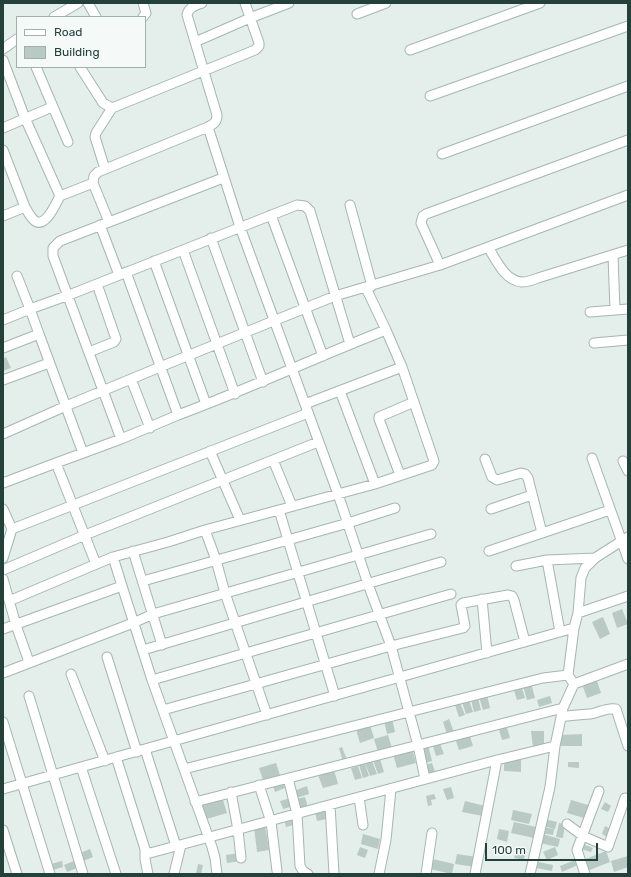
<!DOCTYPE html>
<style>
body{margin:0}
#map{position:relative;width:631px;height:877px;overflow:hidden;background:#e4eeea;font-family:Rubik,sans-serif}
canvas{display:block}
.frame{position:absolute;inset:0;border:4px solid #23403b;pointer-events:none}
.legend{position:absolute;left:16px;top:16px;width:130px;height:52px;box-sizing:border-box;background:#f5faf8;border:1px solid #a1b0ac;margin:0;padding:5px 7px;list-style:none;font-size:12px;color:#23403b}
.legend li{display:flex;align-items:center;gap:8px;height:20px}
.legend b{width:20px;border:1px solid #a1b0ac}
.scale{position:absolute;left:485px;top:843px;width:113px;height:18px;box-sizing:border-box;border:2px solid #23403b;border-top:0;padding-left:5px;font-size:12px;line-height:14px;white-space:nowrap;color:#23403b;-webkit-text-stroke:3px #f5faf8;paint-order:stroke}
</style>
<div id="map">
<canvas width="631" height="877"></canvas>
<div class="frame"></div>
<ul class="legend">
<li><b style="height:5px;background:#fff"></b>Road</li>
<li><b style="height:11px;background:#b9c9c4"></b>Building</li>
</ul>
<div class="scale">100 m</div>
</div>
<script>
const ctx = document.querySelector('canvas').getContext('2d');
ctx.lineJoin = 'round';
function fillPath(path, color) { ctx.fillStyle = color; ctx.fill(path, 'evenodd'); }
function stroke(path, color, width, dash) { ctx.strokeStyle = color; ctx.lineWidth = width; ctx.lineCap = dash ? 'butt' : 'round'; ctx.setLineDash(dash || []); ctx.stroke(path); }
fillPath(new Path2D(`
 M 6,357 L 11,368 L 3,371 L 3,359 Z
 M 622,609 L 628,624 L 617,628 L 612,613 Z
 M 603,617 L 610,634 L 600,639 L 592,622 Z
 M 596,678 L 601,693 L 587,698 L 582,684 Z
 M 531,683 L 535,698 L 527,700 L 523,686 Z
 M 521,685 L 525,698 L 517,700 L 513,687 Z
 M 487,695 L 490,708 L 483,710 L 479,697 Z
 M 550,696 L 552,703 L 539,707 L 537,700 Z
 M 478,698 L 481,710 L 474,712 L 471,700 Z
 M 469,700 L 473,712 L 466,714 L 462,702 Z
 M 460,703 L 465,715 L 459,717 L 455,705 Z
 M 392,718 L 395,732 L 387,734 L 384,720 Z
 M 449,719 L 454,732 L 447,734 L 443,722 Z
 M 506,724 L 510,738 L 502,740 L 498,726 Z
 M 370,725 L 374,738 L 360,743 L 356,729 Z
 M 531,731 L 544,731 L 544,746 L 533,747 Z
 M 469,733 L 473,746 L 459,750 L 455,738 Z
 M 582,734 L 582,746 L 561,746 L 561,735 Z
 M 388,735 L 392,748 L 378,752 L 374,739 Z
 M 439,741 L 444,754 L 436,756 L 432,743 Z
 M 428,745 L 432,761 L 425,763 L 421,747 Z
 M 342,747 L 347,760 L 343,762 L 339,748 Z
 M 412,748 L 416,763 L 397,768 L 393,754 Z
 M 521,758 L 521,772 L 504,771 L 504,760 Z
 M 380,759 L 384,772 L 378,774 L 373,760 Z
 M 372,761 L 377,774 L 370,776 L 365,763 Z
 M 568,762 L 579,762 L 579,768 L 568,767 Z
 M 276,763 L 280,775 L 263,780 L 259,768 Z
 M 432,763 L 435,772 L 428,775 L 425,765 Z
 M 365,764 L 369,776 L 363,778 L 359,765 Z
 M 358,766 L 362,778 L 355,780 L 351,768 Z
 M 334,770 L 338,784 L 323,788 L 318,775 Z
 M 282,780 L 285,788 L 275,792 L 272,783 Z
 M 307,786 L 309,794 L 296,798 L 294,791 Z
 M 451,787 L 454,798 L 447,800 L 443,789 Z
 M 434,794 L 436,799 L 431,800 L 432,805 L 428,806 L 426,796 Z
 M 222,797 L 227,813 L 203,820 L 199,804 Z
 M 305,797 L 308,807 L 300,810 L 296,799 Z
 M 291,798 L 294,806 L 283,809 L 280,801 Z
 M 571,800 L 588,805 L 584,818 L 567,813 Z
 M 465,801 L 485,806 L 483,816 L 462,812 Z
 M 605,802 L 611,806 L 608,812 L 601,809 Z
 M 326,810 L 327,819 L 317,821 L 315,812 Z
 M 513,810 L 532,814 L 529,824 L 511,820 Z
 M 295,817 L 297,824 L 286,827 L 284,819 Z
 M 544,819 L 557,822 L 555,829 L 543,826 Z
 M 514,822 L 536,827 L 534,838 L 511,833 Z
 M 559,823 L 565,824 L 563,838 L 556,837 Z
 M 265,825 L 269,850 L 257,852 L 254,827 Z
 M 605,826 L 611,829 L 607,837 L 602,834 Z
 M 542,827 L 554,829 L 553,835 L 541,833 Z
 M 499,829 L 509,831 L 507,842 L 497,839 Z
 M 363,834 L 380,839 L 378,849 L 361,844 Z
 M 542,834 L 560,839 L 558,847 L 540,843 Z
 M 583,844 L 593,848 L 591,852 L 581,849 Z
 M 360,847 L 368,850 L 365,858 L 357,855 Z
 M 555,847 L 558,855 L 547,860 L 543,852 Z
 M 90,849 L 93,857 L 81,862 L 78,854 Z
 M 517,849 L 526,851 L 524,860 L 514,858 Z
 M 606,851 L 610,862 L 587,871 L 583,860 Z
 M 239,853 L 240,861 L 227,863 L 226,855 Z
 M 457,854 L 477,857 L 475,867 L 455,864 Z
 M 628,856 L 628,867 L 614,872 L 611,861 Z
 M 432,859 L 454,864 L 452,874 L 430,869 Z
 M 578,859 L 580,864 L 562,872 L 560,866 Z
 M 62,861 L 63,867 L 53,870 L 51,864 Z
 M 74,861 L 77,868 L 67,872 L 64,865 Z
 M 538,862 L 553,865 L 552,871 L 536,868 Z
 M 198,864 L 203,865 L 201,874 L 196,874 Z`), '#b9c9c4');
const minor = new Path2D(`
 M 88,3 L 96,17
 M 202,3 C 194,6 189,7 187,15 L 217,115 C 217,122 214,124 208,127 L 240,227 L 338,494 L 368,584 L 391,646 L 418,745 L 425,779
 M 357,14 L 386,3
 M 54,17 L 78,3
 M 143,17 L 146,13 L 143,3
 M 195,42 L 250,18 L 289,3
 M 3,49 L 17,39
 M 410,50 L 540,3
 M 3,60 L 25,118 L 60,196 C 56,203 46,228 35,221 C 31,218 28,212 25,207 L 3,216
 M 36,67 L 68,142
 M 80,67 L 103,103 L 112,108 L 117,106 L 255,50 L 259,46 L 259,43 L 245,3
 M 430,96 L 628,26
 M 3,128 L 52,107
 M 3,150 L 25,207
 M 442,154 L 628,86
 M 105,169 L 95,137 L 96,133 L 112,108
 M 93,183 L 109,222
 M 60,196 L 93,183 L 94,176 L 98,172 L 208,127
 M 350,205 L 372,286
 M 271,215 L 323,356
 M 100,225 L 119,275
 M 211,238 L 263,382
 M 488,247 C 496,260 505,281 522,282 C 527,282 533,280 538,278 L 628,250
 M 183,250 L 235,394
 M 613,256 L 615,310
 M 154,261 L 206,404
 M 440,265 L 421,223 L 423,216 L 426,214 L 628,140
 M 126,272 L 178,415 C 249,389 316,357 386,330 L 366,288
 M 590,312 L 628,309
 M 3,320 L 30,309 L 17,276
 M 39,334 L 30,309 L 69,295 L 297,205 L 305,206 L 310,211 L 350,344
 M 594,343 L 628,340
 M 3,348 L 39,334 L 83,453
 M 89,352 L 114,342 L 116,339 L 97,284
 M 131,379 L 150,428
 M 3,380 L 49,363
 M 305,404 L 402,367
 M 3,434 L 66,406 L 160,367 L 335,296 L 440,265 L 628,195
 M 121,439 L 53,256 L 53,248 L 60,241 L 223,178
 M 210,451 L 240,520
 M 592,458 L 628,559
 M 485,459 L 492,477 L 497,480 L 521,473 L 525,474 L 528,478 L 542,533
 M 273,460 L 292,506
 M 623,461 L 628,471
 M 400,475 L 379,419 L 379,417 L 414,402
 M 3,483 L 56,463
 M 375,484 L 432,465 L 434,461 L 402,367 L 386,330
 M 3,509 L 12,529 L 3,558
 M 491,509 L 532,495
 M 279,510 L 335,696
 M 12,529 L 308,413
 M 205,530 L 216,560 L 225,593 L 267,715
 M 133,551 L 162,645
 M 489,551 L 610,510
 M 113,557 L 122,586
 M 547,560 L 560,632
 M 96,564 L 56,463 L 121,439 L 178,415
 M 516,566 L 547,560 L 595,558
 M 3,570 L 85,535 L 318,442
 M 3,579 L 16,625 L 29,662
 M 143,581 L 348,523 L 395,508
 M 482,599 L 487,653
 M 9,601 L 113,557 L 168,542 L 205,530 L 375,484 L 340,391
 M 578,613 L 628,596
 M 3,629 L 122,586 L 152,680 L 212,847 L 215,858 L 217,874
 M 143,650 L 441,562
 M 107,657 L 137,752
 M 3,673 L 133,623 L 153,614 L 431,534
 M 71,674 L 105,761
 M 152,680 L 451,594
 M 574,684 L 628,664
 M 29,696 L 83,874
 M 163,710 L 391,646 L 463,628 L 465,626 L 461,605 L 463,603 L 508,595 L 512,596 L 514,600 L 525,642
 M 561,717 C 571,715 580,715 590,714 C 599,713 607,707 616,709 L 628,746
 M 3,722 L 50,874
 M 145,749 L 176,846
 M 116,757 L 145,849 L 147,852 L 150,853 L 497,760 L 555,746
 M 81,767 L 116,874
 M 184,769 L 543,678 L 568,675
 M 288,778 L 297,814 L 300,866 L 303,871 L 308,874
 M 259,785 L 271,822 L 277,871
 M 3,789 L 574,628
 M 231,792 L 238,830 L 241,858
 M 359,797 L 363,825
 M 195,802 L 563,708
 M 330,805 L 334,874
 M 567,824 L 583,836 L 608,847 L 625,798
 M 3,830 L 17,874
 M 145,849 L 145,859 L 148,874
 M 174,874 L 181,845
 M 379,874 L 386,840 L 391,789
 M 426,874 L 432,833
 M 475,874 L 497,760
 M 530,874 L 550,787 L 555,746 L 563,708 L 574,684 L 568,675 L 574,628 L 578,613 L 581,578 L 585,568 L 595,558 L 628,537
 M 585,874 L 577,850 L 599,791`);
stroke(minor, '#a6b6b2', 11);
stroke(minor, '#fff', 9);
</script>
